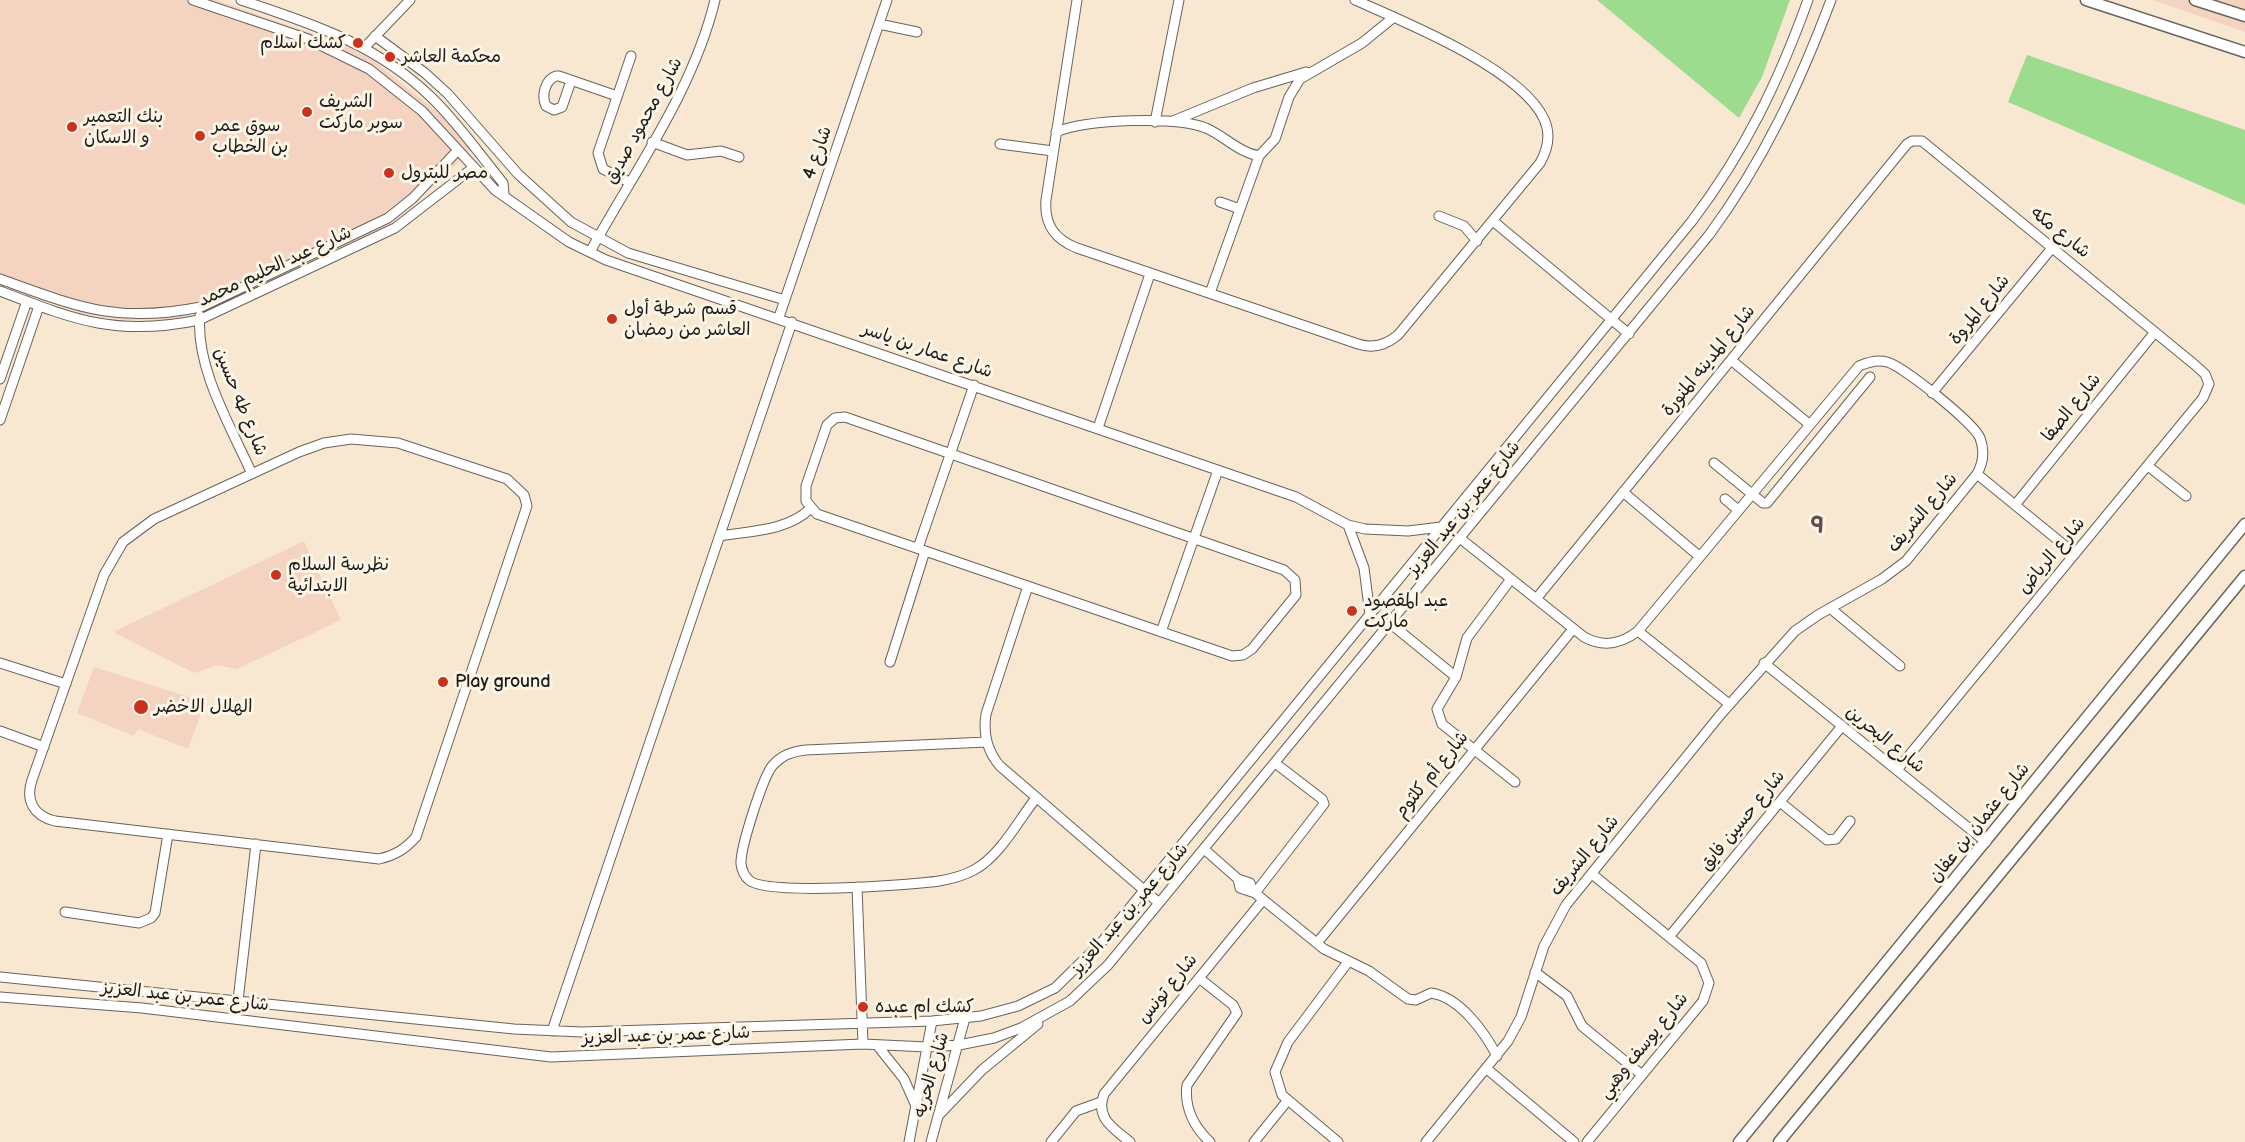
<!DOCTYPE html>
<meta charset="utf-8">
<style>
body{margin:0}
canvas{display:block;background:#f8e8d2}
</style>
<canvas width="2245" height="1142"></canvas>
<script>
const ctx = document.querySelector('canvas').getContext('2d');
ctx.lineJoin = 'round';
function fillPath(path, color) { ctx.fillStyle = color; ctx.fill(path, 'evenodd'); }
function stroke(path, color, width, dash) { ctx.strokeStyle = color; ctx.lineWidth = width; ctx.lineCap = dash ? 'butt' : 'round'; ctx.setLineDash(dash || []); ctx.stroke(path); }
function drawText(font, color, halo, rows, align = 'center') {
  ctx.font = font + ' "Balsamiq Sans","Playpen Sans Arabic",sans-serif'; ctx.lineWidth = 6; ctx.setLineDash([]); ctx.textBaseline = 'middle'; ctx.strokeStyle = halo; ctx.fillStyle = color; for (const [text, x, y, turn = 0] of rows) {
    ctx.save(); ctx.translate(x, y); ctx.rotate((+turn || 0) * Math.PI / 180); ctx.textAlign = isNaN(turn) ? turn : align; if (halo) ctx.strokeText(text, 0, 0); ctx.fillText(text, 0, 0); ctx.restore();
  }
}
fillPath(new Path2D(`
 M 0,0 L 216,0 L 342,44 L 374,61 L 477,144 L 412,206 L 380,228 L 219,304 L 176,319 L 125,320 L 83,314 L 0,285 Z
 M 2153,0 L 2245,0 L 2245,32 Z
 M 304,541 L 341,620 L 237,669 L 218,665 L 194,673 L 113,632 Z
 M 94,667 L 205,702 L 188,749 L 138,729 L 134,736 L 77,713 Z`), '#f4d3c1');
fillPath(new Path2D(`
 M 1597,0 L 1790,0 L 1762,77 L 1739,118 Z
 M 2027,55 L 2245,130 L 2245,205 L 2008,102 Z`), '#9ddb8f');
const minor = new Path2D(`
 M 193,0 L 308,39 L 369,69 L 422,111 L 495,190 L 569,242 L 606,260 L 1296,497 L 1348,525 L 1365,529 L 1408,531 L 1441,527
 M 241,0 C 312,24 377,44 432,98 C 458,123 480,155 503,183 L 504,194
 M 1077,0 L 1046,200 C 1044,224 1054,239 1077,248 L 1358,344 C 1373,349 1386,345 1398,335 L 1540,163 C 1548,149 1551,134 1544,119 C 1521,69 1405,22 1355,0
 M 879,24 L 917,32
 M 375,36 L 425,73 L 448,94 L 518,174 L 571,222 L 628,253 L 785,300
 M 364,48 L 410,0
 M 571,81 L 562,107 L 554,110 L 546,106 C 541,96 545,80 556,76 L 559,76 L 617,96
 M 1173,121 L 1253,88 L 1306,72
 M 1155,122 L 1179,0
 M 1056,132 C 1088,119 1176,116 1206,128 C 1226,137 1238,152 1259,156
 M 652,142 L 687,155 L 721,151 L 739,157
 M 1000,144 L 1053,151
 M 629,182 L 603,169 L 598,153 L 631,56
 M 1220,202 L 1240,209
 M 1439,216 L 1464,226 L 1477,241
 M 1493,221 L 1629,334
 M 590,252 C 635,170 693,91 715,0
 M 0,279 C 78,307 116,324 201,307 L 388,218 L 413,198 L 458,150
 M 0,291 C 75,320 117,337 199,320 L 395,228 L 474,167
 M 1210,293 L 1259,156 L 1275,139 L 1289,97 L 1300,79 L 1362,43 L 1394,17
 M 200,316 C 195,367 231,427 252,474
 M 779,317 L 887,0
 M 1731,360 L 1809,424
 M 0,379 L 27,301
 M 1932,393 L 2052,248
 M 845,417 L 1284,570 L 1295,580 L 1296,595 L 1252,649 L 1243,655 L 1232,656 L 817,514 L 806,501 L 806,486 L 827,425 L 835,418 Z
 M 0,420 L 39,306
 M 1098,428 L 1150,274
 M 351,439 L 398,443 L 507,479 L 524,495 L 527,506 L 416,837 C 405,849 396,855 379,859 L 55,821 C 34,816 25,801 32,780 L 104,575 L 123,542 L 154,519 L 299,452 L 324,443 Z
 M 1714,463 L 1763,503 L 1767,503 L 1870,377
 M 2148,466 L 2186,496
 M 1977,474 L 2075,554
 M 1623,492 L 1699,556
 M 1725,499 L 1738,510
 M 2015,505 L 2155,332
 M 1348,525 L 1364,568 L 1370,615
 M 720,536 C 750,531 787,531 810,509
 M 918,548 L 974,385
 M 1511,579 L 1467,638 L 1456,677 L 1437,709 L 1442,724 L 1515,782
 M 1028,586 L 986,714 C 983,734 987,751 1000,766 L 1159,903
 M 1536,599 L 1907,144 L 1912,141 L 1922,141 L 2195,365 L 2205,374 L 2209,384 L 2203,398 L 1897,770
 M 1830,608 L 1900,666
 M 1391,624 L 1456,677
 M 1638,631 L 1729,704
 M 1161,632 L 1218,470
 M 890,662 L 925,551
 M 0,663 L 66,684
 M 1764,663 L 1986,842
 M 0,731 L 44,747
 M 987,742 L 806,750 C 793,751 782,755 773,765 C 763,776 740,849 741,864 C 742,870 744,876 749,880 C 763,896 912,885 939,881 C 951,879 963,876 974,870 C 1000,856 1018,821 1036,798
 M 1780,802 L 1827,840 L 1836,839 L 1850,821
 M 1204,849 L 1238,879 L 1240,888 L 1255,893 L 1324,949 L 1369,971 L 1408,999 L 1416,1000 L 1431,993 C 1460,997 1485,1033 1497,1056
 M 1238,879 L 1250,883 L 1253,892
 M 857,887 L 863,1044
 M 1255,893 L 1324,804 L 1322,799 L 1275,763
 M 65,912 L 139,923 L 151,918 L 155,913 L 168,834
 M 1669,937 L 1842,726
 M 1317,943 L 1573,629
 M 1535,972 L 1567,996 L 1582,1026 L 1642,1075
 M 0,977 L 514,1029 L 582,1032 L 932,1021 L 981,1016 L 1018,1006 L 1055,988 L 1101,943 L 1692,221 C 1745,151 1778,83 1808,0
 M 1199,978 L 1233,1005 L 1237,1013 L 1187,1085 C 1184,1107 1194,1127 1210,1142
 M 0,997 L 142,1008 L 551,1057 L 863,1044 L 927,1047 L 959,1045 L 994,1038 L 1021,1028 L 1070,1001 L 1108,965 L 1709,235 C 1763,162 1799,85 1831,0
 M 236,1018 L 256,844
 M 552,1031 L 792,322
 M 877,1045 L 904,1079 L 916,1106
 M 1487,1069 L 1574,1142
 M 938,1116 L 982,1070 L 1038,1024
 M 909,1142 L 932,1021
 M 931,1142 L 965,1018
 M 1051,1142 L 1076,1111 L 1101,1102
 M 1130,1142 C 1113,1128 1095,1118 1104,1094 L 1263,900
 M 1254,1142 L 1288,1100
 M 1338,1142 L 1282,1095 L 1275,1072 L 1288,1042 L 1348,962
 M 1426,1142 L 1508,1041 L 1521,1017 L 1544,946 L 1566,905 L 1721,714 L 1795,631 L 1818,615 L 1882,579 L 1906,561 L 1977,474 C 1983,463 1985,451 1980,438 C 1974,423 1903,366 1887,362 C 1877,359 1868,362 1859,366 L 1638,631 C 1621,644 1604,648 1584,637 L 1461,539
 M 1587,1142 L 1703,1001 L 1709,983 L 1701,963 L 1592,874`);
const major = new Path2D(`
 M 2086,0 L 2245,52
 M 2195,0 L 2245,16
 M 1739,1142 L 2245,524
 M 1779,1142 L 2245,576`);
stroke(minor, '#69635c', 11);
stroke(major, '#69635c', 13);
stroke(minor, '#fff', 9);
stroke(major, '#fff', 10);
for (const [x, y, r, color] of [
 [358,43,6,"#c8321e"],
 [390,57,6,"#c8321e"],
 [307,112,6,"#c8321e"],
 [72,127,6,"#c8321e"],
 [200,136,6,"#c8321e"],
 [389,173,6,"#c8321e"],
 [612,319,6,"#c8321e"],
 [276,575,6,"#c8321e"],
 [1352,611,6,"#c8321e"],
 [443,682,6,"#c8321e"],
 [141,707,8,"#c8321e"],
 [863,1007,6,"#c8321e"]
]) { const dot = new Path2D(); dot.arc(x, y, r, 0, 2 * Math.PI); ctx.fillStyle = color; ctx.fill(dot); stroke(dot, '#fcf5e5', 2); }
drawText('18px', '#1c1c1c', '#fcf5e5', [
 ["كشك اسلام",346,43,"right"],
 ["محكمة العاشر",402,57],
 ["الشريف",319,102],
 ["سوبر ماركت",319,123],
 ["بنك التعمير",84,117],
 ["و الاسكان",84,138],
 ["سوق عمر",212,126],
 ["بن الخطاب",212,147],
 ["مصر للبترول",401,173],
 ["قسم شرطة أول",624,309],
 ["العاشر من رمضان",624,330],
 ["نظرسة السلام",288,565],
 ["الابتدائية",288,586],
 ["عبد المقصود",1364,601],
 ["ماركت",1364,622],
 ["Play ground",455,682],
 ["الهلال الاخضر",154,707],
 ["كشك ام عبده",875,1007]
], 'left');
drawText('18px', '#1c1c1c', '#fcf5e5', [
 ["شارع محمود صديق",644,121,-61],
 ["شارع 4",818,153,-71],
 ["شارع مكه",2060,233,39],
 ["شارع عبد الحليم محمد",275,267,-25],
 ["شارع المروة",1980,310,-51],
 ["شارع عمار بن ياسر",927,351,19],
 ["شارع المدينه المنورة",1709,361,-51],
 ["شارع طه حسين",240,402,68],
 ["شارع الصفا",2072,408,-51],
 ["شارع عمر بن عبد العزيز",1464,509,-51],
 ["شارع الشريف",1923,513,-50],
 ["شارع الرياض",2052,556,-50],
 ["شارع البحرين",1885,740,39],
 ["شارع أم كلثوم",1432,775,-51],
 ["شارع حسين فايق",1743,821,-51],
 ["شارع عثمان بن عفان",1980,823,-51],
 ["شارع الشريف",1585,856,-51],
 ["شارع عمر بن عبد العزيز",1130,910,-49],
 ["شارع تونس",1168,989,-51],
 ["شارع عمر بن عبد العزيز",185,997,6],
 ["شارع عمر بن عبد العزيز",666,1036,-2],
 ["شارع يوسف وهبي",1644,1046,-51],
 ["شارع الحريه",932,1075,-74]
]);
ctx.letterSpacing = '1.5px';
drawText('bold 24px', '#614d4a', '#fcf5e5', [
 ["9",1818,527]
]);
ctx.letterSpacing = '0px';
</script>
